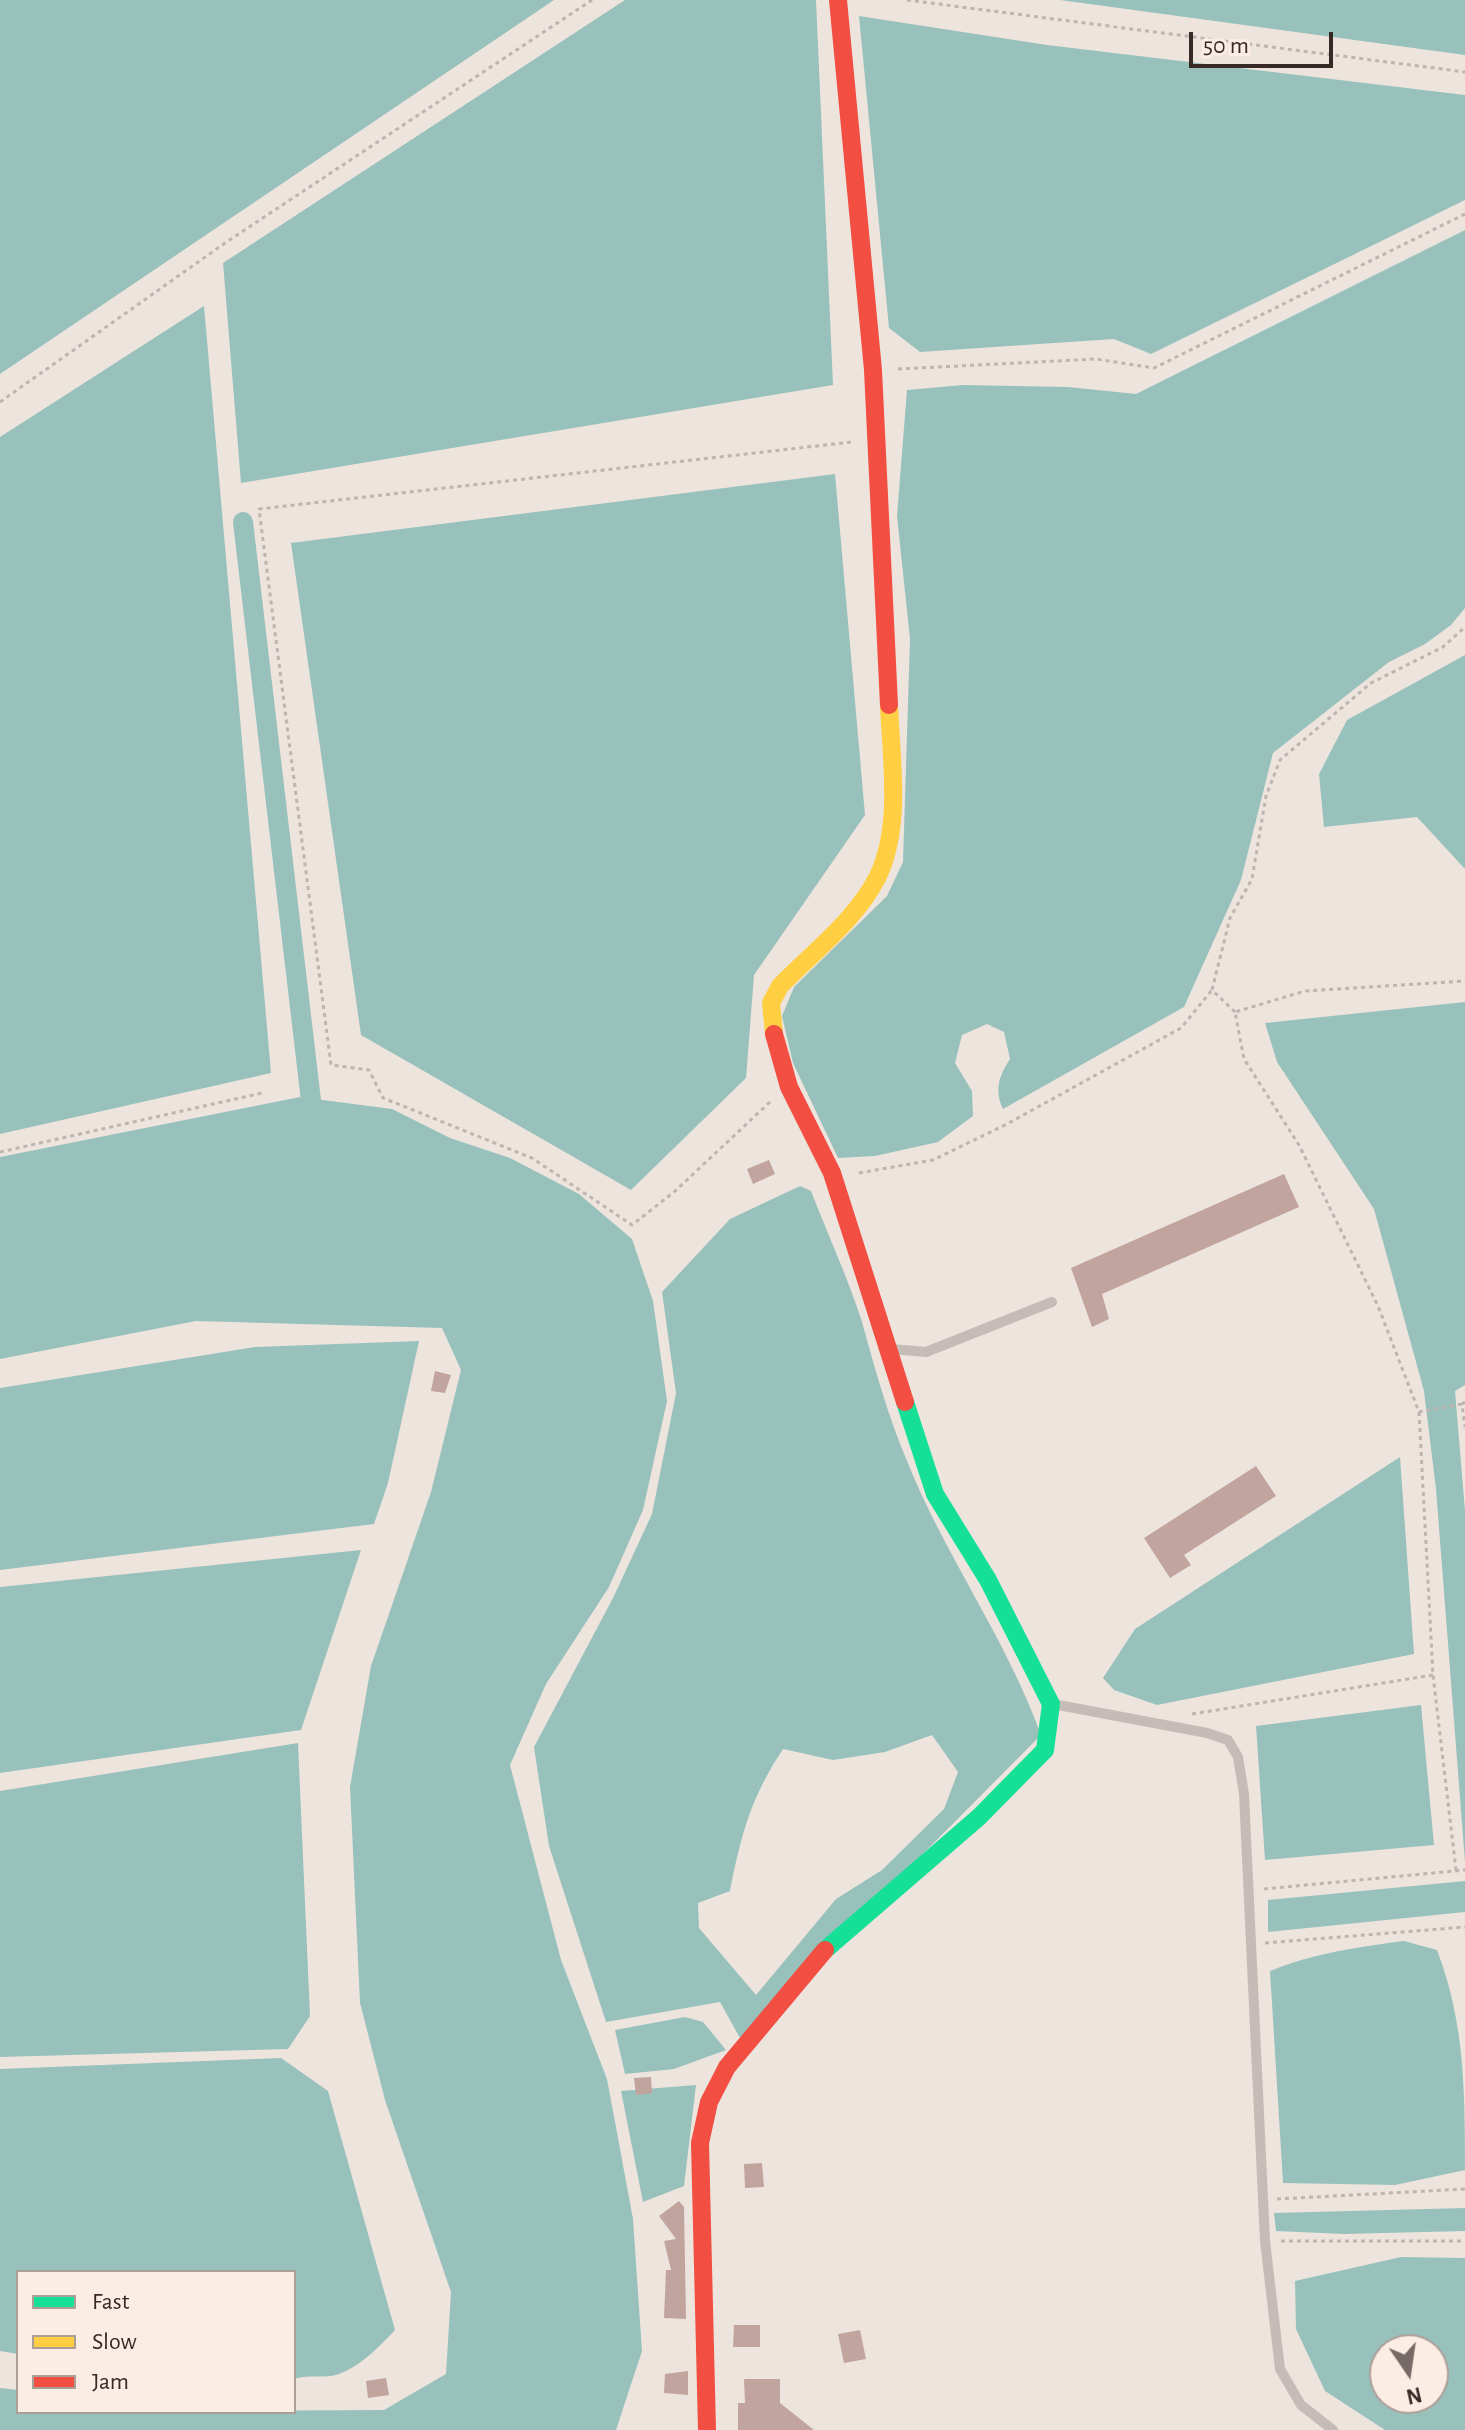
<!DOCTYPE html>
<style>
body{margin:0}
#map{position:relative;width:1465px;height:2430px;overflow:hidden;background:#ede4de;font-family:"Alegreya Sans",sans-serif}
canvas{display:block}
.legend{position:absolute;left:16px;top:2270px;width:280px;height:144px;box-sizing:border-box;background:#fbede4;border:2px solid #ac9f98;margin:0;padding:10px 14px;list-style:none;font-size:24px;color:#362926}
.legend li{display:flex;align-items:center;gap:16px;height:40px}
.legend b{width:40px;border:2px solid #ac9f98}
.north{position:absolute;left:1369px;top:2334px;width:80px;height:80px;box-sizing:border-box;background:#fbede4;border:2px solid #ac9f98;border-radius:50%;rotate:167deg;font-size:22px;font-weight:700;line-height:32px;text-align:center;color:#362926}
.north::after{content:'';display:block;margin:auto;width:28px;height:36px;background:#766a66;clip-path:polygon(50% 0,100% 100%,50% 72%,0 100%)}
.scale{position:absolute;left:1189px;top:32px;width:144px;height:36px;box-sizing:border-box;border:4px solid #362926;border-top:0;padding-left:10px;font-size:24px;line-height:28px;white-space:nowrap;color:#362926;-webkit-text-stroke:6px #fbede4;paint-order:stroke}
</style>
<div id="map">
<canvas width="1465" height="2430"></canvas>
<ul class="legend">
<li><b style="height:10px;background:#16e098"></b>Fast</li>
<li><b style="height:10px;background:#ffcf43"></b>Slow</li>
<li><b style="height:10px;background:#f24e42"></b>Jam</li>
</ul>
<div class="north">N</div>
<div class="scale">50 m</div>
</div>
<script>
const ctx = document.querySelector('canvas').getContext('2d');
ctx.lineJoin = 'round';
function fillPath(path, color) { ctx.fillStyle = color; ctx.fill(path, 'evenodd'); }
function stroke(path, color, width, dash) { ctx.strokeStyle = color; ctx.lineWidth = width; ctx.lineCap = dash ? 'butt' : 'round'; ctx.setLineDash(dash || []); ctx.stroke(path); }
fillPath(new Path2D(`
 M 0,0 L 554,0 L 0,374 Z
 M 625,0 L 816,0 L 833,385 L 241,483 L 223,263 Z
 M 1060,0 L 1465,0 L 1465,55 Z
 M 859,16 L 1047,45 L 1465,95 L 1465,200 L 1151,354 L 1114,339 L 920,352 L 889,328 Z
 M 1465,230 L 1465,608 L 1451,625 L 1425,644 L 1389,662 L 1273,753 L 1241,880 L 1184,1007 L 1003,1109 C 994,1090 999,1076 1010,1059 L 1004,1032 L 987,1024 L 962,1035 L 955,1063 L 972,1091 L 973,1116 L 938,1142 L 875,1156 L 838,1158 L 793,1063 L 782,1016 L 794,987 L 887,896 L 903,862 L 910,639 L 897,516 L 907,390 L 963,385 L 1068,387 L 1136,394 Z
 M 204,306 L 271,1073 L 0,1134 L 0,437 Z
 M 835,474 L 865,815 L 754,975 L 746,1078 L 631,1190 L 361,1035 L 291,543 Z
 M 1465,655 L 1465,869 L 1417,817 L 1324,827 L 1319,774 L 1347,720 Z
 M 1465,1002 L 1465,1385 L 1455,1391 L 1465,1511 L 1465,1862 L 1436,1489 L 1424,1391 L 1374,1209 L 1277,1062 L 1265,1023 Z
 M 300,1097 L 392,1109 L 450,1138 L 510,1158 L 579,1194 L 632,1239 L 653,1301 L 667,1401 L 643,1510 L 609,1587 L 546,1684 L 510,1765 L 561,1960 L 607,2079 L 633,2219 L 642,2351 L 616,2430 L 0,2430 L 0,2388 L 18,2390 L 18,2412 L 384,2410 L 446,2374 L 451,2292 L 385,2100 L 360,2003 L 350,1787 L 371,1666 L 431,1492 L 461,1370 L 442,1328 L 196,1321 L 0,1359 L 0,1157 Z
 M 800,1186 L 811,1191 C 828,1235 848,1278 862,1322 C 875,1369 888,1416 907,1461 C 945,1556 1006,1638 1041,1735 L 740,2038 L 720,2002 L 606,2022 L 549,1846 L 534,1747 L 613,1598 L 652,1514 L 676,1393 L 662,1292 L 730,1219 ZM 932,1735 L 958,1772 L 944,1809 L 882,1870 L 836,1899 L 756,1995 L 699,1928 L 698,1903 L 730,1891 C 741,1835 751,1797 783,1749 L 833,1760 L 885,1752 Z
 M 419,1341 L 388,1483 L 374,1524 L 0,1570 L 0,1388 L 255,1347 Z
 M 1400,1457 L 1414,1654 L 1157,1705 L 1114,1690 L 1103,1678 L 1135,1629 Z
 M 361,1550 L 301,1730 L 0,1773 L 0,1587 Z
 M 1421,1705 L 1434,1845 L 1265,1860 L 1256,1726 Z
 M 298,1743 L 310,2016 L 288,2049 L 0,2057 L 0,1791 Z
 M 1465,1881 L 1465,1912 L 1268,1932 L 1268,1900 Z
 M 1404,1941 L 1437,1950 C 1465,2023 1465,2092 1465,2170 L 1395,2185 L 1283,2183 L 1270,1971 C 1314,1953 1358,1947 1404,1941 Z
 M 685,2017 L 703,2022 L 726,2050 L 674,2069 L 625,2074 L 615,2030 Z
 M 281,2058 L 328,2091 L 395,2330 C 380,2346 361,2366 339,2374 C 326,2379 309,2374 294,2379 L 294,2272 L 18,2272 L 18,2354 L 0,2351 L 0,2069 Z
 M 696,2085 L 684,2186 L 643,2202 L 621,2091 Z
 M 1465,2208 L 1465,2231 L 1344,2234 L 1276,2231 L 1274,2213 Z
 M 1401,2257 L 1465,2258 L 1465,2430 L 1385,2430 L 1325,2391 L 1296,2329 L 1295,2281 ZM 1385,2350 L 1433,2350 L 1433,2398 L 1385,2398 Z`), '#99c1bc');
stroke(new Path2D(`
 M 243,522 L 314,1126`), '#99c1bc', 20);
fillPath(new Path2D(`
 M 769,1160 L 775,1174 L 753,1184 L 747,1169 Z
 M 1284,1174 L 1299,1207 L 1102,1294 L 1109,1319 L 1092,1327 L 1071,1268 Z
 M 435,1371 L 451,1375 L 445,1393 L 431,1391 Z
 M 1256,1466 L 1276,1496 L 1184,1555 L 1191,1565 L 1170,1578 L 1144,1538 Z
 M 651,2077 L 652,2093 L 636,2095 L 634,2078 Z
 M 762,2163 L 764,2187 L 745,2188 L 744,2164 Z
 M 679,2201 L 684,2207 L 686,2319 L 664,2318 L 666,2270 L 671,2270 L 664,2241 L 676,2239 L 659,2216 Z
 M 734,2325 L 760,2325 L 760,2347 L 733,2347 Z
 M 860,2330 L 866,2359 L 844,2363 L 838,2334 Z
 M 688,2371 L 688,2395 L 664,2393 L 665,2374 Z
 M 386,2378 L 389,2395 L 368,2398 L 366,2381 Z
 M 744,2379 L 780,2379 L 780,2403 L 814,2430 L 738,2430 L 738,2403 L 745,2403 Z`), '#c2a49e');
stroke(new Path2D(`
 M 907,0 L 1465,72
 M 898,369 L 1096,359 L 1154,368 L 1465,214
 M 0,402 L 225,243 L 592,0
 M 1235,1012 L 1212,990 L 1230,918 L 1252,879 L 1266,796 L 1280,760 L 1371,683 L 1443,647 L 1465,627
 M 770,1102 L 674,1192 L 632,1225 L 532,1158 L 383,1098 L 369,1070 L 331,1065 L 259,509 L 852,442
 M 0,1152 L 262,1093
 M 859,1173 L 933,1160 L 1007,1124 L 1181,1028 L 1212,990
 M 1465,1402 L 1462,1404 L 1465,1427
 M 1462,1404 L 1419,1412 L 1378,1306 L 1299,1145 L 1244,1059 L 1235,1012 L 1305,991 L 1465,981
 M 1419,1412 L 1433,1675 L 1456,1870
 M 1192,1714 L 1433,1675
 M 1264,1889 L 1465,1870
 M 1265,1943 L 1465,1927
 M 1277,2199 L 1465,2189
 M 1281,2241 L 1465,2241`), '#beb4b0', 3, [4, 4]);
stroke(new Path2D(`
 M 892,1349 L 926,1352 L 1052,1302
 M 1053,1704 L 1207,1733 L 1228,1740 L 1238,1757 L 1244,1794 L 1265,2241 L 1280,2369 L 1301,2405 L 1333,2430`), '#c6bcb7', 10);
stroke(new Path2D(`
 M 825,1950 L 979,1817 L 1045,1750 L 1051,1704 L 988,1580 L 935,1494 L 905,1402`), '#16e098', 18);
stroke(new Path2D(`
 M 774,1034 L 771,1003 L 780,986 C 813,952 857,919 878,876 C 902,826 891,758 889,705`), '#ffcf43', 18);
stroke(new Path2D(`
 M 838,0 L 873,370 L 889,705
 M 774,1034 L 789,1087 L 832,1173 L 905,1402
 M 707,2430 L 700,2143 L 709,2102 L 727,2067 L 825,1950`), '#f24e42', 18);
</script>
